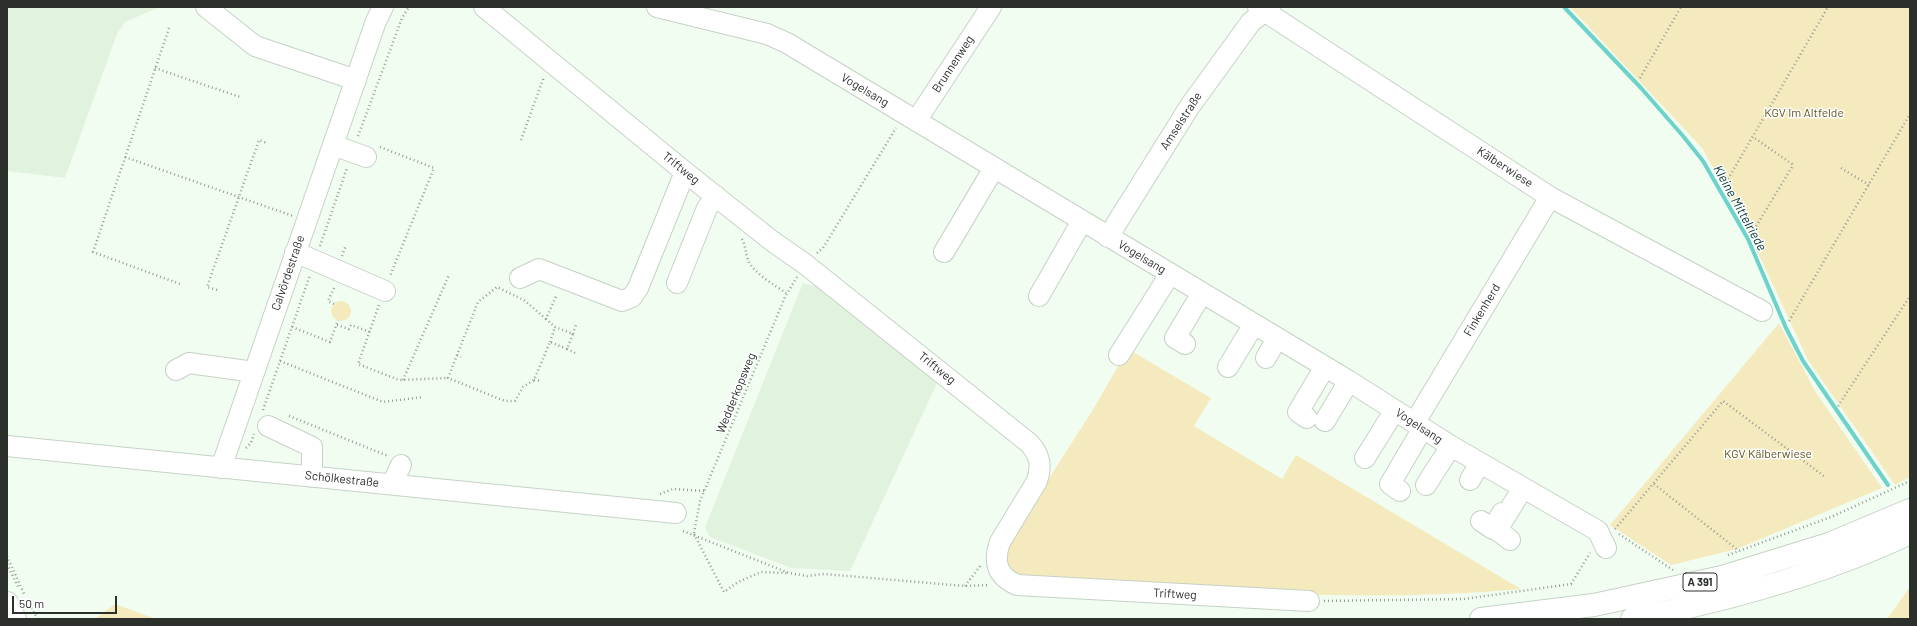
<!DOCTYPE html>
<meta charset="utf-8">
<style>
body{margin:0}
#map{position:relative;width:1917px;height:626px;overflow:hidden;background:#f1fdf0;font-family:Barlow,sans-serif}
canvas{display:block}
.frame{position:absolute;inset:0;border:8px solid #2b302b;pointer-events:none}
.scale{position:absolute;left:12px;top:596px;width:105px;height:18px;box-sizing:border-box;border:2px solid #2b302b;border-top:0;padding-left:5px;font-size:12px;line-height:14px;white-space:nowrap;color:#2b302b;-webkit-text-stroke:3px #fff;paint-order:stroke}
</style>
<div id="map">
<canvas width="1917" height="626"></canvas>
<div class="frame"></div>
<div class="scale">50 m</div>
</div>
<script>
const ctx = document.querySelector('canvas').getContext('2d');
ctx.lineJoin = 'round';
function fillPath(path, color) { ctx.fillStyle = color; ctx.fill(path, 'evenodd'); }
function stroke(path, color, width, dash) { ctx.strokeStyle = color; ctx.lineWidth = width; ctx.lineCap = dash ? 'butt' : 'round'; ctx.setLineDash(dash || []); ctx.stroke(path); }
function drawText(font, color, halo, rows, align = 'center') {
  ctx.font = font + ' Barlow,sans-serif'; ctx.lineWidth = 3; ctx.setLineDash([]); ctx.textBaseline = 'middle'; ctx.strokeStyle = halo; ctx.fillStyle = color; for (const [text, x, y, turn = 0] of rows) {
    ctx.save(); ctx.translate(x, y); ctx.rotate((+turn || 0) * Math.PI / 180); ctx.textAlign = isNaN(turn) ? turn : align; if (halo) ctx.strokeText(text, 0, 0); ctx.fillText(text, 0, 0); ctx.restore();
  }
}
fillPath(new Path2D(`
 M 7,7 L 160,7 L 125,22 L 117,34 L 65,178 L 7,171 Z
 M 803,283 L 823,288 L 938,381 L 850,571 L 791,568 L 710,537 L 705,527 Z`), '#e1f3df');
fillPath(new Path2D(`
 M 1570,7 L 1910,7 L 1910,477 L 1895,485 L 1808,360 L 1745,225 L 1702,148 Z
 M331 311a10 10 0 1 1 20 0a10 10 0 1 1-20 0Z
 M 1779,323 L 1815,391 L 1882,488 L 1737,549 L 1671,565 L 1610,525 Z
 M 1128,349 L 1211,398 L 1194,426 L 1282,479 L 1296,455 L 1521,589 C 1353,605 1185,588 1017,578 L 1005,566 L 1007,544 L 1094,408 Z
 M 1910,587 L 1910,619 L 1887,619 Z
 M 115,604 L 156,619 L 95,619 Z`), '#f5eabe');
stroke(new Path2D(`
 M 1564,7 L 1641,88 L 1683,136 L 1703,161 L 1748,239 L 1786,328 L 1803,361 L 1888,485`), '#6dd2ca', 4);
const minor = new Path2D(`
 M 206,7 L 255,46 L 356,80
 M 484,7 L 685,172 L 772,241 L 805,264 L 1029,443 C 1040,455 1042,465 1037,481 L 1000,542 C 993,562 997,576 1017,585 L 1309,601
 M 657,7 L 767,34 L 787,43 L 1349,381 L 1451,446 L 1598,531 L 1606,548
 M 1258,7 L 1550,197 L 1762,311
 M 916,121 L 991,7
 M 333,145 L 366,157
 M 1108,237 L 1190,106 L 1251,22 L 1270,7
 M 295,252 L 385,291
 M 944,252 L 994,168
 M 520,278 L 539,269 L 622,301 L 632,297 L 638,288 L 685,172
 M 677,283 L 707,208 L 716,196
 M 1039,296 L 1082,221
 M 1185,344 L 1175,338 L 1202,293
 M 1119,355 L 1170,274
 M 1266,358 L 1277,338
 M 1228,367 L 1254,324
 M 176,370 L 189,363 L 254,372
 M 1307,418 L 1298,412 L 1325,367
 M 1325,421 L 1349,381
 M 1415,422 L 1550,197
 M 268,426 L 312,447 L 312,477
 M 7,446 L 676,513
 M 1365,458 L 1395,410
 M 221,468 L 376,21 L 383,7
 M 1470,480 L 1480,463
 M 392,484 L 401,465
 M 1426,485 L 1451,446
 M 1400,491 L 1390,484 L 1423,428
 M 1481,521 L 1493,529 L 1502,513
 M 1510,540 L 1497,530 L 1523,488`);
const major = new Path2D(`
 M 7,603 L 15,619`);
const highway = new Path2D(`
 M 1481,619 L 1594,605 L 1722,577 L 1829,544 L 1910,510
 M 1632,619 C 1724,601 1826,573 1910,533`);
stroke(minor, '#c6d2c5', 22);
stroke(major, '#c6d2c5', 24);
stroke(highway, '#c6d2c5', 24);
stroke(new Path2D(`
 M 169,28 L 93,252 L 180,284
 M 155,68 L 240,97
 M 1640,78 L 1681,7
 M 358,136 L 402,18 L 409,7
 M 521,140 L 544,77
 M 380,147 L 434,168 L 390,276
 M 125,157 L 293,216
 M 1841,168 L 1869,185
 M 1724,186 L 1828,7
 M 1752,233 L 1792,167 L 1792,164 L 1753,137
 M 742,239 C 746,246 745,253 748,260 C 754,274 775,285 786,293
 M 320,246 L 347,168
 M 817,253 L 823,248 L 896,128
 M 342,256 L 346,245
 M 217,290 L 207,287 L 259,140 L 267,143
 M 334,304 L 328,301 L 335,286
 M 379,305 L 358,364 L 399,380 L 448,378
 M 546,319 L 524,300 L 497,287 L 478,302 L 448,378 L 505,401 L 515,401 L 523,387 L 534,380 L 550,342 L 567,349 L 573,334 L 555,327 L 546,319 L 557,294
 M 1789,321 L 1910,114
 M 337,325 L 349,329 L 351,325 L 370,332
 M 292,327 L 330,342 L 338,320
 M 573,334 L 576,325
 M 550,342 L 555,327
 M 567,349 L 575,353
 M 457,355 L 461,357
 M 280,361 L 383,402 L 423,397
 M 403,380 L 449,275
 M 534,380 L 541,381
 M 1838,406 L 1910,296
 M 263,410 L 310,275
 M 289,416 L 388,456
 M 246,448 L 251,443 L 254,434
 M 1654,484 L 1739,551
 M 660,494 L 673,489 L 706,491
 M 1615,529 L 1723,401 L 1825,477
 M 683,531 L 789,573 L 807,576 L 824,574 L 965,586 L 990,585
 M 694,533 L 700,501 L 785,297 L 797,277
 M 694,534 L 724,592 L 738,582 L 761,572 L 787,573
 M 1619,534 L 1673,570
 M 1728,555 L 1831,517 L 1910,481
 M 7,556 L 25,596
 M 7,564 L 19,589
 M 965,586 L 981,565
 M 1324,601 L 1464,599 L 1571,584 L 1590,553
 M 31,608 L 38,619`), '#959e94', 2.5, [1, 3]);
stroke(minor, '#fff', 20);
stroke(major, '#fff', 22);
stroke(highway, '#fff', 22);
for (const [x, y, w] of [
 [1700,582,34]
]) { const box = new Path2D(); box.roundRect(x - w / 2, y - 9, w, 18, 3); ctx.fillStyle = '#fff'; ctx.fill(box); stroke(box, '#2b302b', 1); }
drawText('bold 11px', '#2b302b', null, [
 ["A 391",1700,582]
]);
drawText('12px', '#2b302b', '#fff', [
 ["Brunnenweg",953,64,-57],
 ["Vogelsang",865,90,31],
 ["Amselstraße",1181,121,-57],
 ["Kälberwiese",1505,167,33],
 ["Triftweg",681,168,39],
 ["Vogelsang",1142,257,31],
 ["Calvördestraße",288,273,-71],
 ["Finkenherd",1482,310,-59],
 ["Triftweg",937,368,39],
 ["Wedderkopsweg",736,393,-68],
 ["Vogelsang",1419,426,33],
 ["Schölkestraße",342,479,6],
 ["Triftweg",1175,594,3]
]);
drawText('12px', '#645720', '#fff', [
 ["KGV Im Altfelde",1804,113],
 ["KGV Kälberwiese",1768,454]
]);
drawText('italic 13px', '#013431', '#fff', [
 ["Kleine Mittelriede",1740,208,61]
]);
</script>
